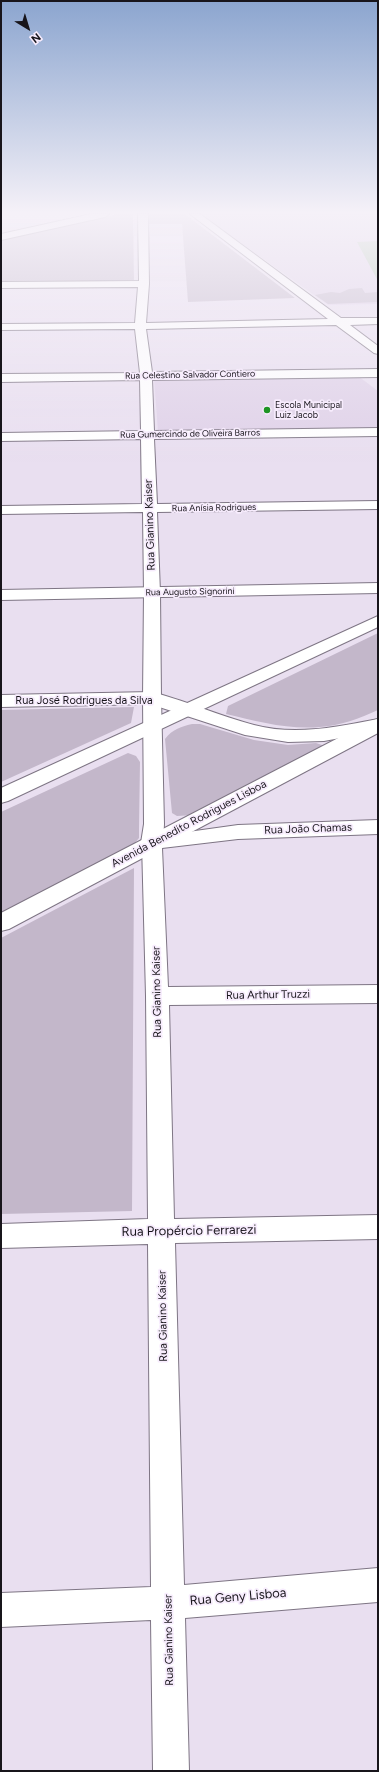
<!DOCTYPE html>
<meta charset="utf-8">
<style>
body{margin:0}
#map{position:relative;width:379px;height:1772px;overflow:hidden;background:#e9dff0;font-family:Figtree,sans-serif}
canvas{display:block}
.frame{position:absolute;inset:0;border:2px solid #18151b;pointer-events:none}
.north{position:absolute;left:8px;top:8px;width:40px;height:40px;-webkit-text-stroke:3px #f7ecfd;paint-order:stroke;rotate:142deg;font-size:11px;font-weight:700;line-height:16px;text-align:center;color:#18151b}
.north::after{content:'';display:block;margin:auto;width:14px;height:18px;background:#18151b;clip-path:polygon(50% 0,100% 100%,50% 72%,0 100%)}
</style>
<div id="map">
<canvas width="379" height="1772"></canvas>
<div class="frame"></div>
<div class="north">N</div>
</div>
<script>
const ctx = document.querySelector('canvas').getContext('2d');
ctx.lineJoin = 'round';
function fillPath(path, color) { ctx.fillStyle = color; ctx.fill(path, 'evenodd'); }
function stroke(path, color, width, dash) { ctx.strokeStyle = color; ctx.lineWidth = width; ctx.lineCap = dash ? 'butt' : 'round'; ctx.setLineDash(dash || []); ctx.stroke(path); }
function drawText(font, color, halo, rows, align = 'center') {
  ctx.font = font + ' Figtree,sans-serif'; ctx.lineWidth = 3.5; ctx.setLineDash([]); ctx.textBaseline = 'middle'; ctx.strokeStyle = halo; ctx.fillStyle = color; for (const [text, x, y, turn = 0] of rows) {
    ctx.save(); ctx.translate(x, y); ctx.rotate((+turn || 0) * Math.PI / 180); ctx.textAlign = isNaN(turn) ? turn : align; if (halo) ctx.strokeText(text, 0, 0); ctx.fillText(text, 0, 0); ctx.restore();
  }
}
fillPath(new Path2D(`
 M 200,214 L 378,214 L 378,304 L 328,305 Z
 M 358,376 L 378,391 L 378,429 L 158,432 L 154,378 Z`), '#dfd1e8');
fillPath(new Path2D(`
 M 117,214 L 133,214 L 134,280 L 1,281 L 1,239 Z
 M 146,214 L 185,214 L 295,298 L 188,302 L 182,224 L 147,224 Z
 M 362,288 L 365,293 L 378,292 L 378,302 L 328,304 L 315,295 L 331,292 L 340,293 L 349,289 Z
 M 378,633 L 378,710 C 360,718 340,726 320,727 C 288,730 256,721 226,714 L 228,706 Z
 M 134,707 L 131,723 L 1,782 L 1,710 Z
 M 192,724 L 200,724 L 254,740 L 288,745 L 316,743 L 322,745 L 323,748 L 194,815 L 177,816 L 172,813 L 165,739 C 173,729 180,727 192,724 Z
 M 128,753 L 136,756 L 140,762 L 139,829 L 139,838 L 134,844 L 1,917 L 1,812 Z
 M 134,868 L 132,1211 L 1,1214 L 1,938 Z`), '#c3b7ca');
fillPath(new Path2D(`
 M 378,241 L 378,281 L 357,242 Z`), '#adc4ab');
const minor = new Path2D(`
 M 91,214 L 109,214 L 105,217 L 1,240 L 1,234 Z
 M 138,214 L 148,214 L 149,284 L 146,323 L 328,319 L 190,214 L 200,214 L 341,318 L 378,318 L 378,324 L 350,325 L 378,346 L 378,354 L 374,353 L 336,325 L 146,329 L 152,372 L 378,369 L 378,377 L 152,380 L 154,431 L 378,428 L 378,436 L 154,439 L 157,504 L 378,501 L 378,509 L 157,512 L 160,593 L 161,698 L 158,702 L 152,703 L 146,702 L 143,698 L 144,593 L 143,512 L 1,514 L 1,506 L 142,504 L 141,439 L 1,441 L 1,433 L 141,431 L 140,380 L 1,382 L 1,374 L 140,373 L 135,329 L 1,330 L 1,324 L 135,323 L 138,287 L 1,288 L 1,282 L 139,281 Z
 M 378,820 L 378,834 L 238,839 L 162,848 L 168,987 L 378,985 L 378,1003 L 169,1005 L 174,1219 L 378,1215 L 378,1239 L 175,1243 L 184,1585 L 378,1568 L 378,1602 L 185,1618 L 189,1771 L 153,1771 L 151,1620 L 1,1627 L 1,1593 L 151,1587 L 148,1244 L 1,1248 L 1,1224 L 148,1219 L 146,996 L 142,843 L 145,838 L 238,825 Z`);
const tertiary = new Path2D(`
 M 152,692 L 159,694 L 161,698 L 164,824 L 163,843 L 159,848 L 152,850 L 145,848 L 141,843 L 144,824 L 143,698 L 145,694 Z`);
const secondary = new Path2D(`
 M 378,616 L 378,627 L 8,801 L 1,803 L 1,788 Z
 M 378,719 L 378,733 L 9,929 L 1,931 L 1,913 L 371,721 Z`);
const primary = new Path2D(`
 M 378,583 L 378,593 L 1,600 L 1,590 Z
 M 152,692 C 187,701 219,716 254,725 C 295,736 337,727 378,719 L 378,731 L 324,741 L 288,742 L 245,735 L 150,704 L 1,707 L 1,695 Z`);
stroke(minor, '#7e7584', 2);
stroke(tertiary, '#7e7584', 2);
stroke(secondary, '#7e7584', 2);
stroke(primary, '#7e7584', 2);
fillPath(minor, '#fff');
fillPath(tertiary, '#fff');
fillPath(secondary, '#fff');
fillPath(primary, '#fff');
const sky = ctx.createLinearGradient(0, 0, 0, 462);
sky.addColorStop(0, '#8ba5cf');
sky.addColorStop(0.46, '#f5f1f8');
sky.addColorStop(1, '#f5f1f800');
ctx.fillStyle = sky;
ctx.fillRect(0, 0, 379, 462);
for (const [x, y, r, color] of [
 [267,410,4,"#1d9423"]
]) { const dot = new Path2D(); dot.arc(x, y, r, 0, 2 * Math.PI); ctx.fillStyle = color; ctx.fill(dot); stroke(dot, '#f7ecfd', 1.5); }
drawText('9px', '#18151b', '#f7ecfd', [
 ["Rua Celestino Salvador Contiero",190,375,-1],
 ["Rua Gumercindo de Oliveira Barros",190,434,-1],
 ["Rua Anísia Rodrigues",214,508,-1],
 ["Rua Augusto Signorini",190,592,-1]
]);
drawText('9px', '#18151b', '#f7ecfd', [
 ["Escola Municipal",275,405],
 ["Luiz Jacob",275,415]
], 'left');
drawText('11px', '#18151b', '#f7ecfd', [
 ["Rua Gianino Kaiser",150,525,-92],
 ["Rua José Rodrigues da Silva",84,701],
 ["Avenida Benedito Rodrigues Lisboa",189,824,-28],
 ["Rua João Chamas",308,829,-2],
 ["Rua Gianino Kaiser",157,992,-91],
 ["Rua Arthur Truzzi",268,995,-1],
 ["Rua Gianino Kaiser",163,1316,-91],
 ["Rua Gianino Kaiser",169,1640,-91]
]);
drawText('13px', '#18151b', '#f7ecfd', [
 ["Rua Propércio Ferrarezi",189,1231,-1],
 ["Rua Geny Lisboa",238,1597,-5]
]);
</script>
